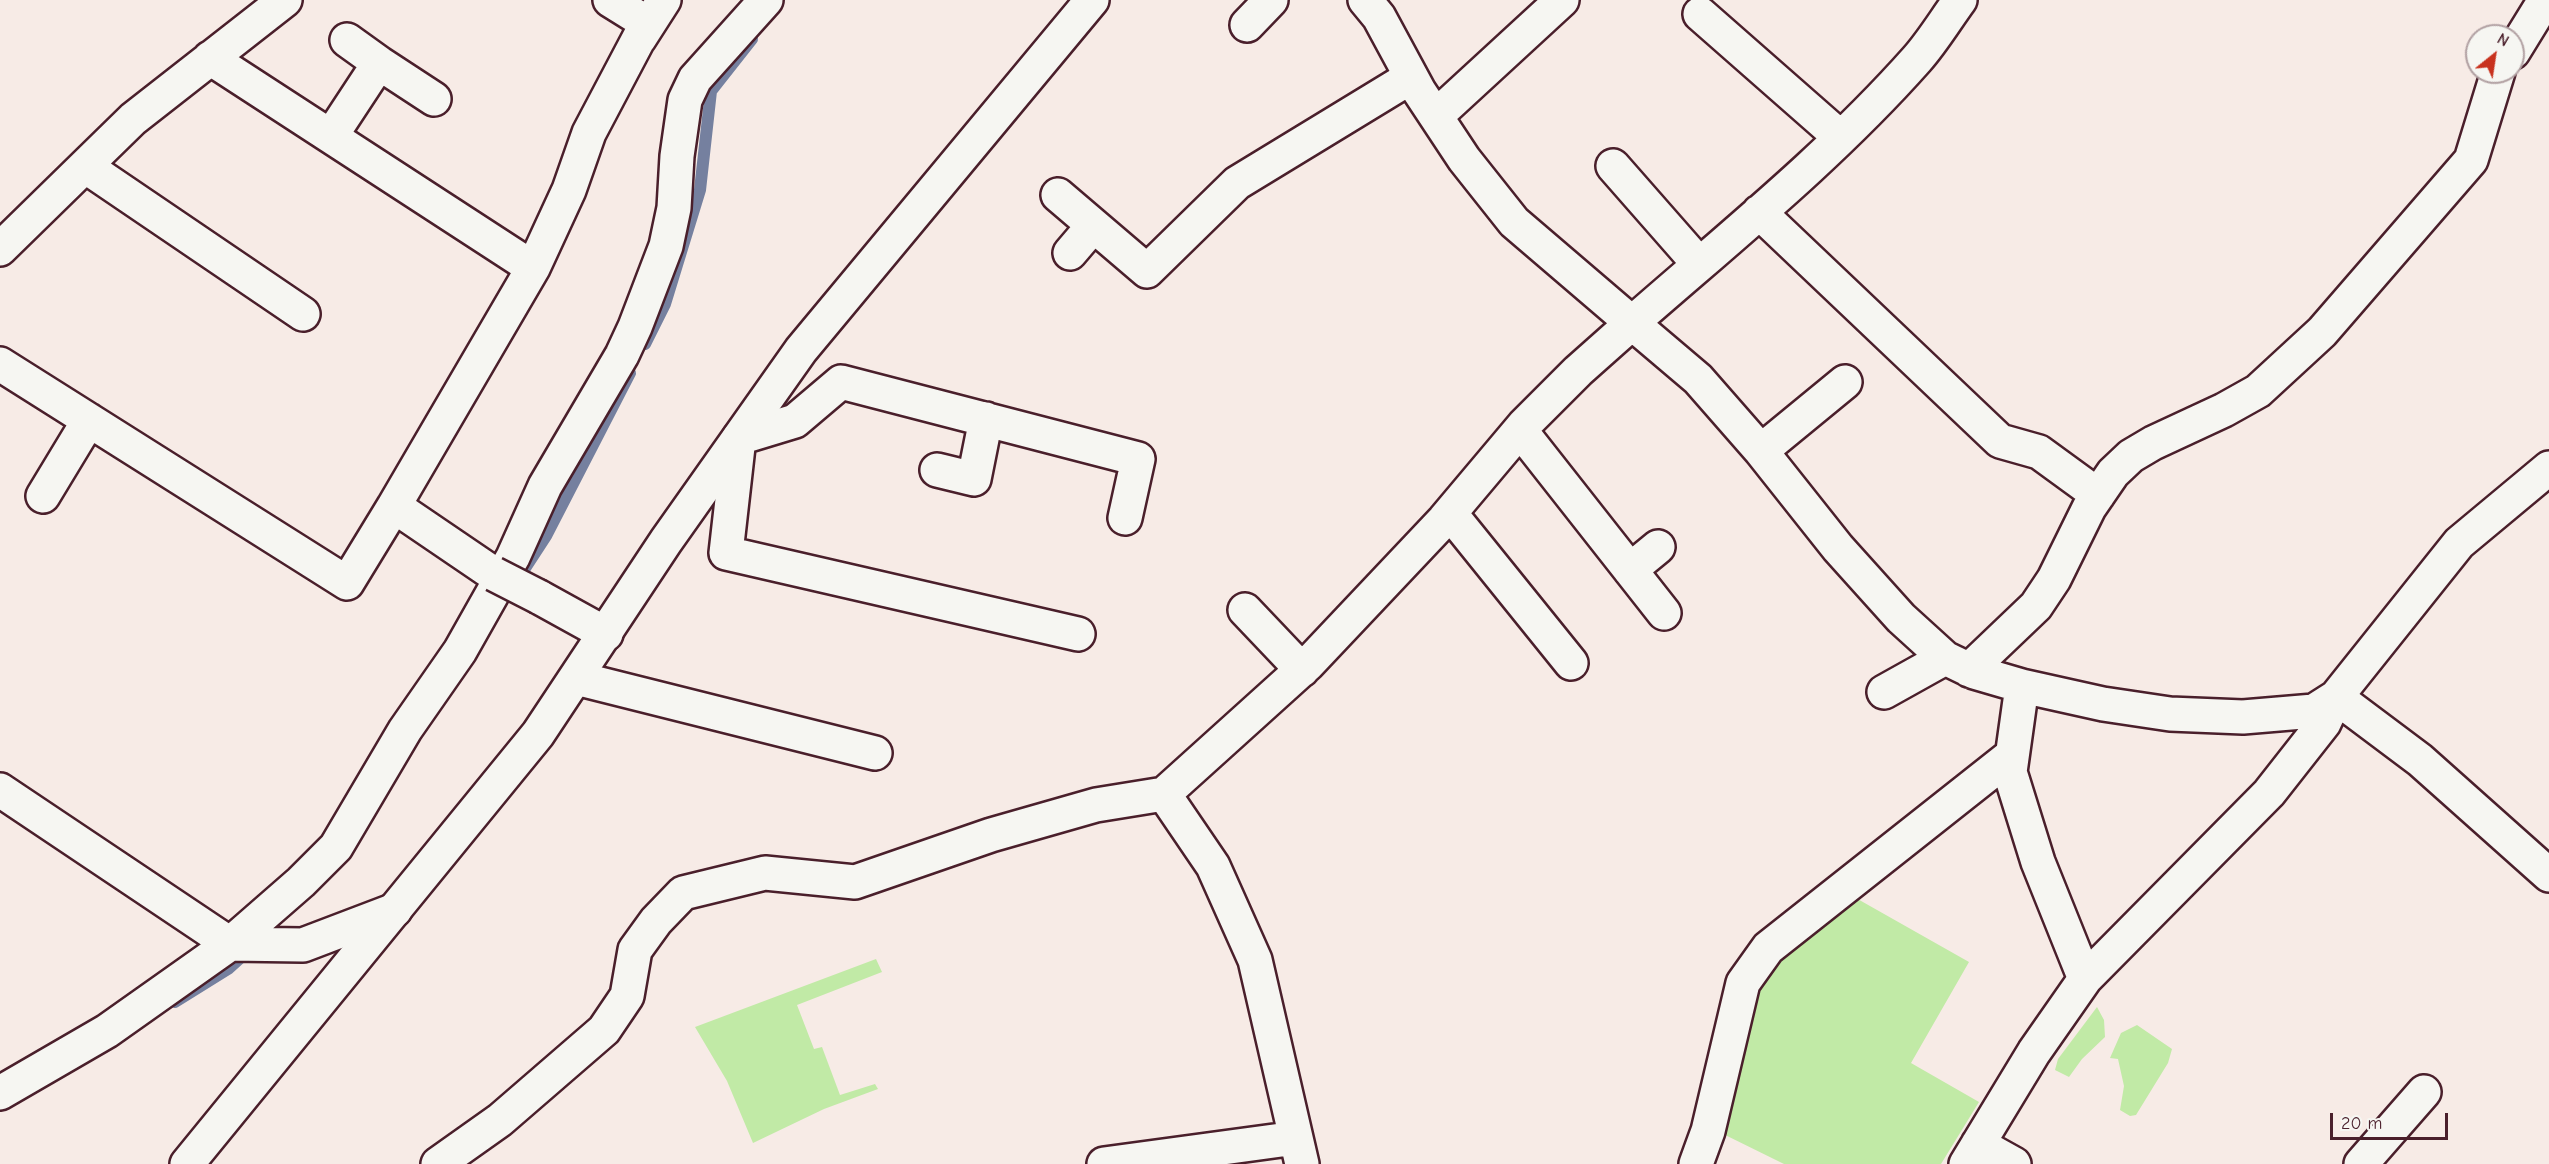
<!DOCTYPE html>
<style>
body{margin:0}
#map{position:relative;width:2549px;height:1164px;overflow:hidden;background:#f7ebe6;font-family:"Comic Neue",sans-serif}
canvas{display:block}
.north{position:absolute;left:2465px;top:24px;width:60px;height:60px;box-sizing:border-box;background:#f6f6f2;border:2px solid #b1a0a2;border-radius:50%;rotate:30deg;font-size:16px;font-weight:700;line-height:24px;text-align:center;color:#4a1f2b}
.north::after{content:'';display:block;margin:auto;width:21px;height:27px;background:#c8321e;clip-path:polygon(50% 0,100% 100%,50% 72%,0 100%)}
.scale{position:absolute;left:2330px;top:1113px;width:118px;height:27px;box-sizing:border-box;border:3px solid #4a1f2b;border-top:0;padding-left:8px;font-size:18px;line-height:21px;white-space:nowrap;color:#4a1f2b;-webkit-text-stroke:4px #f6f6f2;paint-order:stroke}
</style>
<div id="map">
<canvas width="2549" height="1164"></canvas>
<div class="north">N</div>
<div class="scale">20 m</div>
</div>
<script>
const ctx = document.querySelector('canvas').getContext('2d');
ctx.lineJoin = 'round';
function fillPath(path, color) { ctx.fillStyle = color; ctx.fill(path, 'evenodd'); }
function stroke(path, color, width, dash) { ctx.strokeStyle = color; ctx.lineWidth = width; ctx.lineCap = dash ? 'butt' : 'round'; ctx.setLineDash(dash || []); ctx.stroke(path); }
fillPath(new Path2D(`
 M 1847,893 L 1969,962 L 1911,1063 L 1979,1102 L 1941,1164 L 1784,1164 L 1715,1130 L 1745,993 Z
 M 876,959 L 882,972 L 797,1005 L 814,1049 L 822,1047 L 840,1095 L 875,1084 L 878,1089 L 824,1109 L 753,1143 L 727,1081 L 695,1027 Z
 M 2097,1007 L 2104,1020 L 2105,1037 L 2082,1059 L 2069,1077 L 2055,1070 L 2058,1059 Z
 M 2137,1025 L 2172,1049 L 2168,1063 L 2136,1115 L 2130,1116 L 2120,1110 L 2124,1086 L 2118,1059 L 2110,1058 L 2121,1033 Z`), '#c1eaa6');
stroke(new Path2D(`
 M 645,344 L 665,304 L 700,190 L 711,91 L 752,39
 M 518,579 L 546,536 L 630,373
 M 175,1002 L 228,969 L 249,950`), '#75809f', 12);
const minor = new Path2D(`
 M 1365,0 L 1379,17 L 1419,91 L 1464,159 L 1514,222 L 1632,323 C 1729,238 1831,156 1917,59 C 1933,41 1946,19 1960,0
 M 1700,14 L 1840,137
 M 1247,25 L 1271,0
 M 639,39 L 664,0
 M 347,40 L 379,63
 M 2513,52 L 2545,0
 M 210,58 L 533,268 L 394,506
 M 1436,116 L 1562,0
 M 331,136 L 379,63 L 434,99
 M 85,166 L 303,314
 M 1613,166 L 1699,264
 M 1058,195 L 1147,271 L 1237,183 L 1411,77
 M 1759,212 L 2000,441 L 2039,452 L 2098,495
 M 0,249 L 133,119 L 285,0
 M 1070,253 L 1093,226
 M 533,268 L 569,190 L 589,133 L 647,23 L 610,0
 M 0,364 L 347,583 L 394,506 L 494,574
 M 1520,430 L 1664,613
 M 1761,451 L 1845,382
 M 937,470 L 974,479 L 986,419
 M 43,496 L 89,420
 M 1450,513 L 1571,663
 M 1630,570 L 1658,547
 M 539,597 L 606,634
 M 1245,610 L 1302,670
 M 1078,634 L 726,553 L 739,438 L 795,421 L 841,382 L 1138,459 L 1125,518
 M 1969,670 L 2036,606 L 2054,579 L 2089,508 L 2113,473 L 2131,456 L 2153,443 L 2224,410 L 2258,391 L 2322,332 L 2471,160 L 2498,72
 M 576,678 L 875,753
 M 2022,686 L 2103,704 L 2170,714 L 2243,717 L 2314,711 L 2336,697 L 2459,543 L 2549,468
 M 1884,692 L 1945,658 L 1974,672 L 2022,686 L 2010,772 L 2038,862 L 2085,979 L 2034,1052 L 1966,1164
 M 0,790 L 230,944 L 303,945 L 395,910
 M 1164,794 L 1308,664 L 1444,520 L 1524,425 L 1578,371 L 1632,323 L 1698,379 L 1761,451 L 1838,548 L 1901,618 L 1945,658
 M 2085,979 L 2269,793 L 2324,723 L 2336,697 L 2420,760 L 2549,875
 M 0,1093 L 107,1031 L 230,944 L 301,882 L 336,847 L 405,730 L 460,651 L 513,557 L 545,486 L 622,355 L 635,327 L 666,246 L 674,208 L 677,156 L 685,100 L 695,79 L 766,0
 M 1978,1144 L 2014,1164
 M 438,1164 L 500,1120 L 604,1030 L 627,996 L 635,950 L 656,921 L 683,893 L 765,873 L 855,882 L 991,835 L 1096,805 L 1164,794 L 1213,866 L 1255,960 L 1302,1164
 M 1104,1164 L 1296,1138
 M 1696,1164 L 1708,1131 L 1743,983 L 1768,948 L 2012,755
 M 2361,1164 L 2424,1092`);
const tertiary = new Path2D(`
 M 187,1164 L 538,734 L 666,541 L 801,350 L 1092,0`);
stroke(minor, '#4a1f2b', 38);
stroke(tertiary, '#4a1f2b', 38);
stroke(minor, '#f6f6f2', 33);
stroke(tertiary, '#f6f6f2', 33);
const minorBridge = new Path2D(`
 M 494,574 L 539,597`);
stroke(minorBridge, '#4a1f2b', 38, []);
stroke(minorBridge, '#f6f6f2', 33);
</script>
